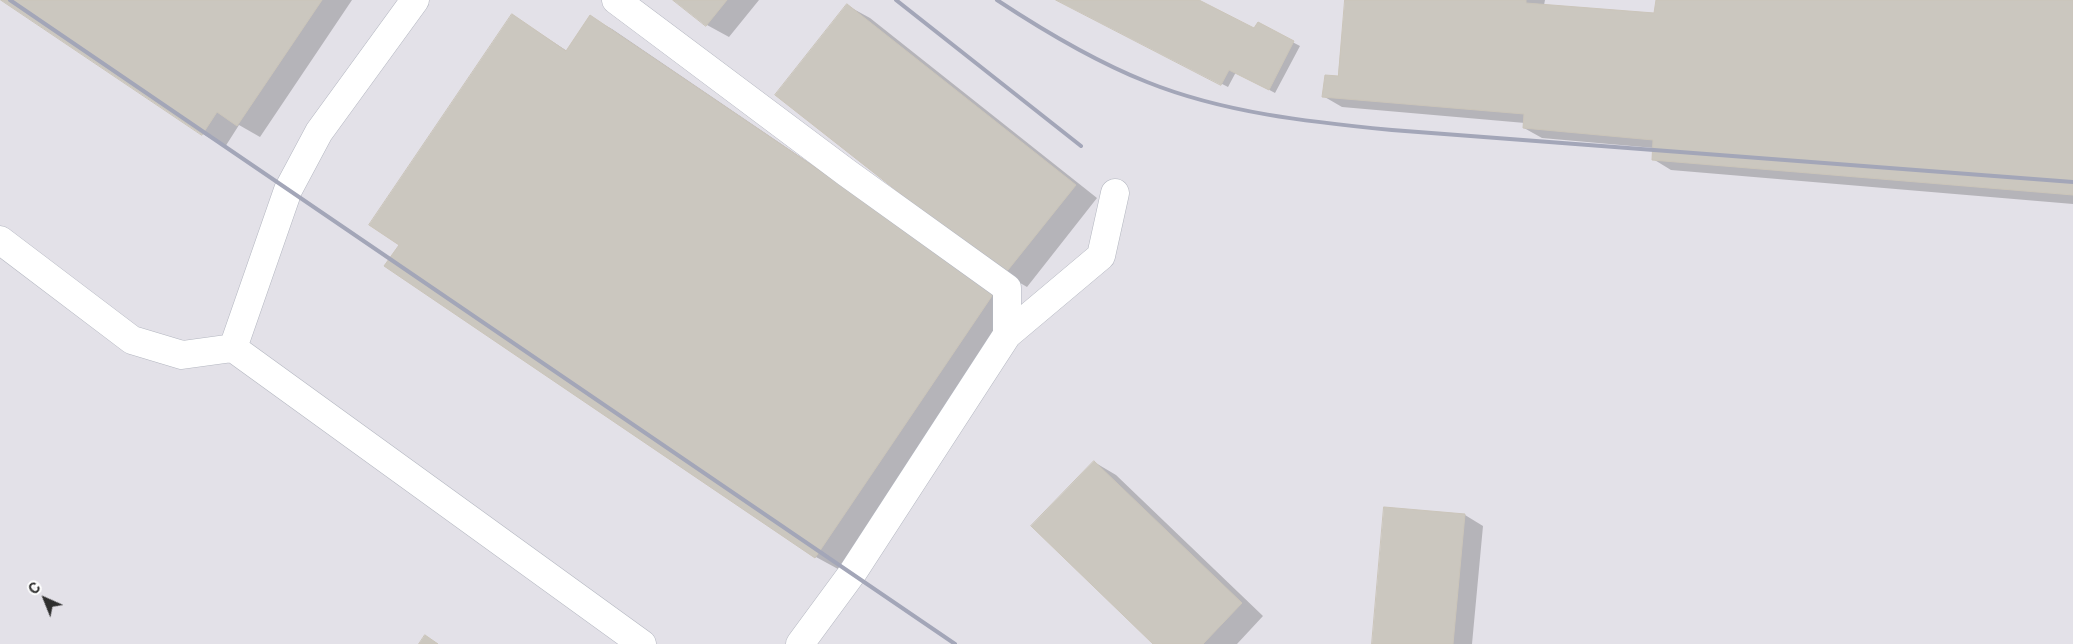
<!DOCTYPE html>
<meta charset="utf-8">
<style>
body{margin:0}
#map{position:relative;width:2073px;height:644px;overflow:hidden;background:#efe9e1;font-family:Inter,sans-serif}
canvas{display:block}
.north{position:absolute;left:20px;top:574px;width:50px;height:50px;-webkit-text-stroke:4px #fff;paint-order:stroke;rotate:316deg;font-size:14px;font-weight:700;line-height:20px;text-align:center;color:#2e2e2e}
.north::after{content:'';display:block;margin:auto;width:18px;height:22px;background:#2e2e2e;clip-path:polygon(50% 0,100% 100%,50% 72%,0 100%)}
</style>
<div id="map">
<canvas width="2073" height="644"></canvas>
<div class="north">С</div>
</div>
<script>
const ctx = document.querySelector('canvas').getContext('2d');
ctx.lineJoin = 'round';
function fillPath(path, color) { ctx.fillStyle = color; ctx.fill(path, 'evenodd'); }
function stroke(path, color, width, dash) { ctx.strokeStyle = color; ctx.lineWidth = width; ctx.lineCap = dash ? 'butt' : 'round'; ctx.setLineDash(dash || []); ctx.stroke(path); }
fillPath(new Path2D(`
 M 0,0 L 2073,0 L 2073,644 L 0,644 Z`), '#e3e1e8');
fillPath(new Path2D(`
 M 3,0 L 352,0 L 260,137 L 239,125 L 225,147 L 203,134 Z
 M 675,0 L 759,0 L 729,37 L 707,25 Z
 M 1058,0 L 1196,0 L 1255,30 L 1258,24 L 1300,46 L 1275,93 L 1236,72 L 1228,87 Z
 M 1346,0 L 1545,0 L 1544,5 L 1656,14 L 1657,0 L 2073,0 L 2073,204 L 1671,170 L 1653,159 L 1654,148 L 1542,138 L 1524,128 L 1525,123 L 1342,107 L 1323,96 L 1339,77 Z
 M 848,6 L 870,18 L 1097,198 L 1027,287 L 1005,274 Z
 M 513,16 L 567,51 L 590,17 L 612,29 L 1017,304 L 838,569 L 816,557 L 400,244 Z
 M 1094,462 L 1116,475 L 1263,616 L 1237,644 L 1155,644 Z
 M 1465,515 L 1483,526 L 1472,644 L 1373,644 Z`), '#0003');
const building = new Path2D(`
 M 1,0 L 322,0 L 237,126 L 217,112 L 202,135 Z
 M 673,0 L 727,0 L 706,26 Z
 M 1056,0 L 1199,0 L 1254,28 L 1258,22 L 1294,41 L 1269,90 L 1229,70 L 1221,85 Z
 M 1345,0 L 1526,0 L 1526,3 L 1654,13 L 1656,0 L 2073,0 L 2073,195 L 1652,160 L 1653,140 L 1523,128 L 1524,114 L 1322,97 L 1325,75 L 1338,76 Z
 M 847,4 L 1076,185 L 1004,275 L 775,95 Z
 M 512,14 L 566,51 L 590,15 L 996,290 L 815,558 L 384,266 L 399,245 L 369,225 Z
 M 1094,461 L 1242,603 L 1203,644 L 1153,644 L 1031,526 Z
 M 1384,507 L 1465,514 L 1453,644 L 1372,644 Z
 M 425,635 L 438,644 L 419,644 Z`);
fillPath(building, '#cbc7bf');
stroke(building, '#cbc5ba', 1);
const minor = new Path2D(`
 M 616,0 L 847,173 L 1007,288 L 1007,335
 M 0,240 L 132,340 L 182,355 L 233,348 L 642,644
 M 233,348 L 288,190 L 319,132 L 415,0
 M 800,644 L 853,572 L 1007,335 L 1101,256 L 1115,193`);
stroke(minor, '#b4b7c1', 29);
stroke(minor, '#fff', 28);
stroke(new Path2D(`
 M 10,0 L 955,644
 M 896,0 L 1081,146
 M 997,0 C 1044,31 1094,61 1147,82 C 1224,113 1310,122 1392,130 L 2073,182`), '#a3a6b8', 4);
</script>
